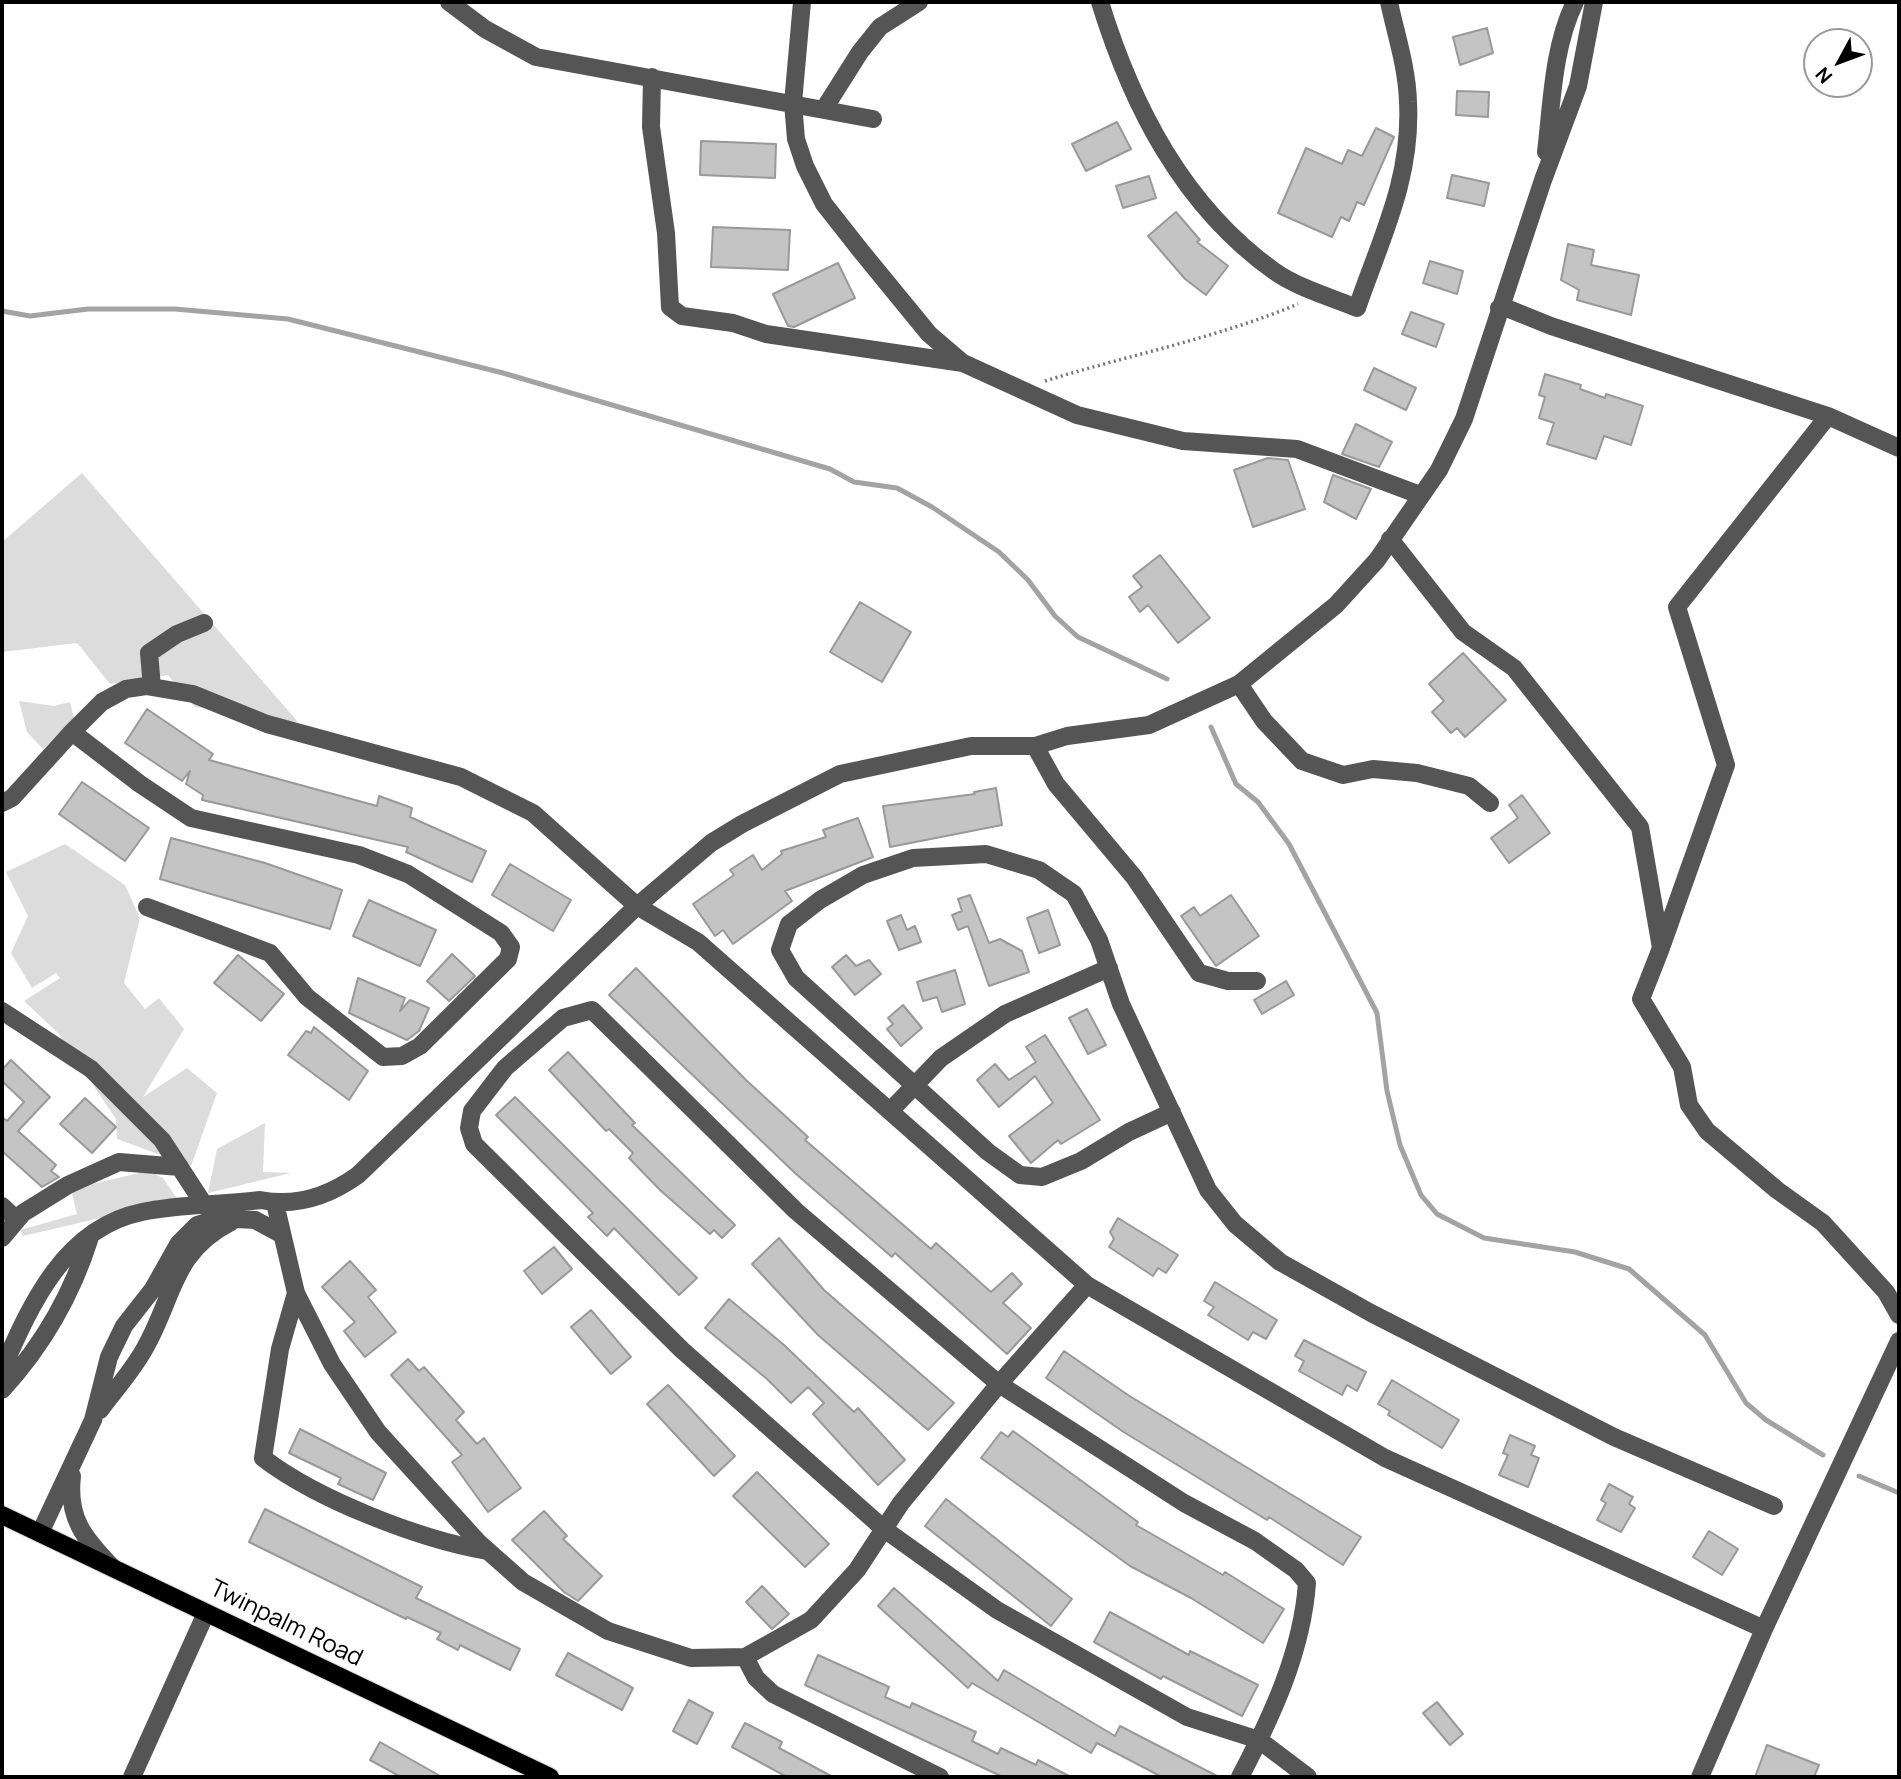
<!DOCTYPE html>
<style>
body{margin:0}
#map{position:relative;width:1901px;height:1779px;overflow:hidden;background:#fff;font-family:Manrope,sans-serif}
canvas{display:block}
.frame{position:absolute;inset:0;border:4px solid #000;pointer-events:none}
.north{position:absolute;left:1803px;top:28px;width:70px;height:70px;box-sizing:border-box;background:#fff;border:2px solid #999;border-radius:50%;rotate:229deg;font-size:19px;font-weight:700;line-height:28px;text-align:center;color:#000}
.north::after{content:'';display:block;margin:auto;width:24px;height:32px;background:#000;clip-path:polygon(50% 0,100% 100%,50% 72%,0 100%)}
</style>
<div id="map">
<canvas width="1901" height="1779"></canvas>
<div class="frame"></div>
<div class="north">N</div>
</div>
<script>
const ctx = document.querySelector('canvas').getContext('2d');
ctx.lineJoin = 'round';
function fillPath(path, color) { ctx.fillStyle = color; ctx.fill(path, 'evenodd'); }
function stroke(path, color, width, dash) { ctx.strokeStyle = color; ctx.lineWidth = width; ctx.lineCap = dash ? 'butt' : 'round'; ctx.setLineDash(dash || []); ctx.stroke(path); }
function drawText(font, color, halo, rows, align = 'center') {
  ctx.font = font + ' Manrope,sans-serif'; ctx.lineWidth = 6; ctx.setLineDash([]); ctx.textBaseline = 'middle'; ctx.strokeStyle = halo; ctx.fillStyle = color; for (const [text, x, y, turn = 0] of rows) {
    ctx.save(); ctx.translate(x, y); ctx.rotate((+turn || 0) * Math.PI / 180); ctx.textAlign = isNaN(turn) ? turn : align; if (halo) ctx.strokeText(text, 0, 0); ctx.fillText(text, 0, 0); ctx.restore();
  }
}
fillPath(new Path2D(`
 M 82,473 L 298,722 L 195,707 L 168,675 L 110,684 L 77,643 L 2,652 L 2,542 Z
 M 19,701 L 54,706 L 70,702 L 74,718 L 43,749 L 27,732 Z
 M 65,844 L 125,885 L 140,918 L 124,983 L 145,1009 L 159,998 L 184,1029 L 143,1097 L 187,1068 L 217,1093 L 191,1166 L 117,1139 L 116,1119 L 58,1033 L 24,1001 L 60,978 L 56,973 L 32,988 L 11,953 L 28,916 L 6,872 Z
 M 265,1123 L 263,1172 L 291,1173 L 208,1193 L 217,1149 Z
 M 148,1171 L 163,1178 L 178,1200 L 23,1236 L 20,1230 L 77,1214 L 71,1189 Z`), '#dcdcdc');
stroke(new Path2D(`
 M 2,311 L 30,316 L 88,309 L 175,309 L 288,319 L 503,373 L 830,469 L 854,482 L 897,488 L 932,507 L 999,552 L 1028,580 L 1055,616 L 1078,637 L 1167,679
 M 1211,727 L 1236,784 L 1258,802 L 1289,844 L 1377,1013 L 1387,1091 L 1400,1145 L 1421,1195 L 1437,1214 L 1484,1238 L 1575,1252 L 1629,1269 L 1705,1335 L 1746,1403 L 1766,1420 L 1823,1455
 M 1859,1476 L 1899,1493`), '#a3a3a3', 5);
const building = new Path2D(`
 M 1487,28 L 1493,53 L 1460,65 L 1453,37 Z
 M 1457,91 L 1489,92 L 1488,117 L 1456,115 Z
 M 1117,122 L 1131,149 L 1086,171 L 1072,144 Z
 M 1376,128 L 1394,137 L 1364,205 L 1357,202 L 1349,221 L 1341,217 L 1332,237 L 1278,213 L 1306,148 L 1342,164 L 1348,150 L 1362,156 Z
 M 701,141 L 776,144 L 775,178 L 700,175 Z
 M 1452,175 L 1489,183 L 1484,206 L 1447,198 Z
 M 1149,176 L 1156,198 L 1123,208 L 1116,186 Z
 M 1176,212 L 1200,240 L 1197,242 L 1228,266 L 1206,295 L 1185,279 L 1148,236 Z
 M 713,227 L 790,230 L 788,270 L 711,267 Z
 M 1568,244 L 1594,250 L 1591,265 L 1639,275 L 1631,315 L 1577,300 L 1579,290 L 1561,280 Z
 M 1430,261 L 1463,271 L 1457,294 L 1423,283 Z
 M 838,263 L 855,298 L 794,327 L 788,326 L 773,294 Z
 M 1411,312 L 1444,324 L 1436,347 L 1402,334 Z
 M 1374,368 L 1416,388 L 1406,410 L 1364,390 Z
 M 1545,374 L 1581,385 L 1580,389 L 1605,398 L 1606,394 L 1643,406 L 1631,445 L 1604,436 L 1596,459 L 1547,444 L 1554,423 L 1539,418 L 1545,397 L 1539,395 Z
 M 1356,424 L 1392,442 L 1379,467 L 1342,454 Z
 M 1268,458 L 1288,460 L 1305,509 L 1253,527 L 1234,470 Z
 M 1333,475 L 1371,489 L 1356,519 L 1324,502 Z
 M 1160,555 L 1210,618 L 1178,643 L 1148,605 L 1140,612 L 1129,597 L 1142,587 L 1133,576 Z
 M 860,602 L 911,632 L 882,682 L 830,652 Z
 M 1463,653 L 1506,700 L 1465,737 L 1457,728 L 1451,733 L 1432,712 L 1444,701 L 1429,684 Z
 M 147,709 L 213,754 L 209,760 L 377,806 L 379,796 L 412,808 L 410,817 L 486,851 L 472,882 L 406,852 L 408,847 L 202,800 L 203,795 L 186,784 L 190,771 L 182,781 L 125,743 Z
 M 82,782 L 149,828 L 125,861 L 59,814 Z
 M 996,788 L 1002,825 L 890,847 L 883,806 L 975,794 L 974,792 Z
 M 1522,795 L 1550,833 L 1509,863 L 1491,838 L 1518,818 L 1509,805 Z
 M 858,818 L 873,857 L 785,891 L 792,901 L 733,944 L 723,930 L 715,936 L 693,904 L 734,875 L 730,870 L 753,855 L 762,870 L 782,854 L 781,851 L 826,837 L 823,830 Z
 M 171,838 L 265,863 L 342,890 L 330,929 L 160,879 Z
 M 510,864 L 571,900 L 553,931 L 492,895 Z
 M 970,895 L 989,943 L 1000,939 L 1022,951 L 1029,972 L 989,986 L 968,926 L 958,930 L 952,915 L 962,911 L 958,899 Z
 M 1231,895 L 1259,936 L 1216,966 L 1181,916 L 1194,907 L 1200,916 Z
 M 369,900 L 436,930 L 420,966 L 353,936 Z
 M 1048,910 L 1060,945 L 1039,953 L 1027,918 Z
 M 901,915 L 907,930 L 915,926 L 921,942 L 899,950 L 887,921 Z
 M 452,954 L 475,976 L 449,1001 L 427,981 Z
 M 238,955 L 284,994 L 261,1021 L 214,983 Z
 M 846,955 L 856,966 L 869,960 L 881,974 L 855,995 L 832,967 Z
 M 636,968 L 746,1080 L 808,1137 L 805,1140 L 931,1249 L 936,1243 L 991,1292 L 1012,1273 L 1022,1284 L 1003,1303 L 1031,1328 L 1007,1354 L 895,1253 L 892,1257 L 796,1174 L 609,995 Z
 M 955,970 L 965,1004 L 942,1012 L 937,997 L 923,1001 L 917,982 Z
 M 358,978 L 405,998 L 400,1011 L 410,1000 L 429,1008 L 419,1031 L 407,1040 L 349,1013 Z
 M 1286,981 L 1294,995 L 1262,1014 L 1254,1000 Z
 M 903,1005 L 922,1028 L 901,1046 L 887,1029 L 893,1024 L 888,1018 Z
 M 1087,1009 L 1106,1045 L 1088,1054 L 1069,1018 Z
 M 314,1027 L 368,1071 L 349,1100 L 288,1055 L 306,1031 L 311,1033 Z
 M 1045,1035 L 1100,1120 L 1061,1144 L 1058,1140 L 1031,1163 L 1009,1136 L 1053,1103 L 1035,1076 L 999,1107 L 977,1080 L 995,1064 L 1009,1080 L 1036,1062 L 1026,1047 Z
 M 568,1052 L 635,1123 L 632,1125 L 735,1225 L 722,1238 L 714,1230 L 710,1234 L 660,1190 L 629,1158 L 633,1153 L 609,1129 L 606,1131 L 549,1070 Z
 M 11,1060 L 50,1097 L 18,1131 L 56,1165 L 51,1171 L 59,1177 L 42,1187 L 2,1151 L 2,1117 L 7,1121 L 24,1102 L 2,1081 L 2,1070 Z
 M 515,1097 L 697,1278 L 679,1295 L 614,1228 L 607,1236 L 588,1217 L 593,1213 L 496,1115 Z
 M 85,1098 L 116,1127 L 92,1153 L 60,1124 Z
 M 1118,1218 L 1178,1255 L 1166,1273 L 1158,1268 L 1153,1276 L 1109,1247 L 1114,1239 L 1110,1232 Z
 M 779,1238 L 824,1290 L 954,1403 L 928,1430 L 818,1335 L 752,1264 Z
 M 554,1247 L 572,1269 L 542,1294 L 524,1271 Z
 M 350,1261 L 376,1290 L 368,1297 L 396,1332 L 365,1357 L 344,1331 L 355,1322 L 322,1287 Z
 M 1215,1282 L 1277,1320 L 1266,1339 L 1253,1332 L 1248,1340 L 1208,1315 L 1214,1307 L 1204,1301 Z
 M 729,1299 L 784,1345 L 854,1412 L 858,1408 L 905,1460 L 878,1485 L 813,1414 L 824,1403 L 808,1387 L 791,1403 L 767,1379 L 705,1328 Z
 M 591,1310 L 631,1357 L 611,1374 L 571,1327 Z
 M 1304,1340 L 1366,1372 L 1357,1391 L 1347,1385 L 1342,1395 L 1299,1371 L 1304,1361 L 1295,1356 Z
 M 1064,1351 L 1128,1395 L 1361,1537 L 1343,1565 L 1269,1517 L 1267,1520 L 1122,1431 L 1046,1378 Z
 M 408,1359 L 419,1371 L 424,1367 L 464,1412 L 456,1420 L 477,1444 L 484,1438 L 521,1488 L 488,1512 L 452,1462 L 462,1455 L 391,1375 Z
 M 1392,1380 L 1459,1420 L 1442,1448 L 1388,1415 L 1390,1411 L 1378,1404 Z
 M 668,1385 L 735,1456 L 714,1476 L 647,1404 Z
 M 300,1429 L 386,1473 L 373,1500 L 338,1484 L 341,1478 L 289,1453 Z
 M 1013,1431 L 1138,1522 L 1136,1525 L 1223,1575 L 1225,1572 L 1284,1609 L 1263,1643 L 1191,1598 L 1130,1566 L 981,1458 L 1001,1432 L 1008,1437 Z
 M 1510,1435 L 1535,1446 L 1531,1455 L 1539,1458 L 1528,1487 L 1499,1475 L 1508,1455 L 1503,1453 Z
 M 757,1472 L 829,1544 L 805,1567 L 733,1496 Z
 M 1609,1484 L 1633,1497 L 1629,1504 L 1635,1508 L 1621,1532 L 1597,1520 L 1606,1503 L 1601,1500 Z
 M 946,1499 L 1072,1599 L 1051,1626 L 925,1526 Z
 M 265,1509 L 422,1587 L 416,1598 L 520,1649 L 510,1670 L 460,1645 L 458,1650 L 437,1639 L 441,1633 L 407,1617 L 406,1619 L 249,1542 Z
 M 544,1511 L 567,1536 L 563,1539 L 602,1576 L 578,1601 L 564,1592 L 512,1540 Z
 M 1709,1531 L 1738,1549 L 1722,1575 L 1693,1557 Z
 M 762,1586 L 789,1614 L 772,1629 L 746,1602 Z
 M 894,1588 L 998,1681 L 1004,1670 L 1115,1736 L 1120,1726 L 1219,1777 L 1162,1777 L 1097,1743 L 1091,1753 L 972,1683 L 968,1688 L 878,1606 Z
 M 1110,1612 L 1189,1655 L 1190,1651 L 1258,1685 L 1242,1716 L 1163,1676 L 1161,1679 L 1094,1642 Z
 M 568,1653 L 633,1688 L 622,1710 L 556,1675 Z
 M 818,1655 L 889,1687 L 885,1697 L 910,1708 L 912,1703 L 976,1732 L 972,1741 L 998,1754 L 1001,1748 L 1036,1765 L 1038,1760 L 1071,1777 L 1003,1777 L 805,1685 Z
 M 689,1700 L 713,1713 L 697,1744 L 673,1731 Z
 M 1437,1702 L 1463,1734 L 1450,1745 L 1423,1713 Z
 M 745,1723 L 782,1742 L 779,1748 L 833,1777 L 787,1777 L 732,1747 Z
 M 380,1742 L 442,1777 L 401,1777 L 370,1760 Z
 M 1767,1745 L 1819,1765 L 1814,1777 L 1755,1777 Z`);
fillPath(building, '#c4c4c4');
stroke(building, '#999', 2);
const major = new Path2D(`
 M 2,1515 L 550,1777`);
stroke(major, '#dbdbdb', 20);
stroke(new Path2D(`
 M 1045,381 C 1129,355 1217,338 1298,304`), '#777', 3.5, [2, 3.5]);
stroke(new Path2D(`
 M 449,2 L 485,29 L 536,57 L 873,119
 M 802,2 L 793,103 L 796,139 L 805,166 L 824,204 L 861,251 L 929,334 L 963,363 L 1077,415 L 1183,441 L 1297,449 L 1420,495
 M 1100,2 C 1132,106 1183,206 1274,271 C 1298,288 1330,297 1357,308 C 1381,238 1412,179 1408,102 C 1407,67 1396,35 1389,2
 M 652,77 L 651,127 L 666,233 L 670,307 L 682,316 L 733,323 L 766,334 L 963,363
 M 824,109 L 860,52 L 880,27 L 919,2
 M 1546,152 C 1552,102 1553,47 1575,2
 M 1499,308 L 1504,307 L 1551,326 L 1828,416 L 1899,448
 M 1390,539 L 1463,632 L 1514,668 L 1640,827 L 1661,948 L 1641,999 L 1682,1067 L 1689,1105 L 1707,1131 L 1777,1190 L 1823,1223 L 1886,1292 L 1899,1315
 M 1239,684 L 1264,721 L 1302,761 L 1343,775 L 1373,769 L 1417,773 L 1469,786 L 1490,803
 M 152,687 L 149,653 L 177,634 L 204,623
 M 72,732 L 102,702 L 126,689 L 146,686 L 193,694 L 267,724 L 461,777 L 533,813 L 637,906 L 698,942 L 1087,1285 L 1385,1458 L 1764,1629
 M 1035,746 L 1056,784 L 1134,877 L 1199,973 L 1228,981 L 1257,981
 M 2,803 L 12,798 L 72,732 L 140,784 L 191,818 L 359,855 L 408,874 L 501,933 L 511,947 L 508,959 L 420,1046 L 402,1056 L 383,1057 L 307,997 L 270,953 L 147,907
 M 1662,945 L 1726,765 L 1677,607 L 1828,416
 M 2,1011 L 91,1069 L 162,1140 L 205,1206
 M 891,1110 L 941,1058 L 1005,1014 L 1109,968
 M 1172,1112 L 1129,1132 L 1081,1161 L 1042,1177 L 1020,1175 L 988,1152 L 796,978 L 780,950 L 789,924 L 820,900 L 863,875 L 913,858 L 986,854 L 1039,870 L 1074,894 L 1099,940 L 1121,1004 L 1208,1190 L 1235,1224 L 1280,1262 L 1371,1313 L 1614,1437 L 1774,1506
 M 275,1203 L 296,1293 L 332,1364 L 378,1432 L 479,1543 L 523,1582 L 608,1631 L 691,1658 L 745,1657 L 811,1620 L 857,1570 L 901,1503 L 999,1384 L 1087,1285
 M 2,1206 L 17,1220
 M 2,1238 L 23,1213 L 68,1185 L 119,1162 L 180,1167
 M 296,1293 L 280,1349 L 263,1458 C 318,1500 419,1539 487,1551
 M 2,1370 C 31,1304 64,1228 142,1212 C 181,1204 221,1205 260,1200 C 296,1207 329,1196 358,1175 L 637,906 L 711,843 L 742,824 L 840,774 L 971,746 L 1035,746 L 1067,736 L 1149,725 L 1239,684 L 1336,605 L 1377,560 L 1439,470 L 1464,419 L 1543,180 L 1578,86 L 1594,2
 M 2,1390 C 43,1345 72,1295 90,1237
 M 100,1410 C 115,1390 133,1370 145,1348 C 174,1297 172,1252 231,1222
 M 72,1476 C 67,1518 84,1538 112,1567
 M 40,1533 L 93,1420 L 109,1357 L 124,1326 L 153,1289 L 179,1243 L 197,1225 L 219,1218 L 255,1220 L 281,1234
 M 745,1657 L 756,1678 L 773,1694 L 940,1777
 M 132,1777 L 206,1613
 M 1240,1777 C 1272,1716 1302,1652 1307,1583 L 1296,1570 L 1255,1541 L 1184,1503 L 999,1384 L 796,1211 L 592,1010 L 563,1018 L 505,1068 L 472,1111 L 469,1128 L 474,1144 L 682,1350 L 884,1529 L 997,1610 L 1187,1717 L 1259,1740 L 1308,1777
 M 1700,1777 L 1764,1629 L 1899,1341`), '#555', 18);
stroke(major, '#000', 18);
drawText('24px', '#000', '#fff', [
 ["Twinpalm Road",286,1624,26]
]);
</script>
